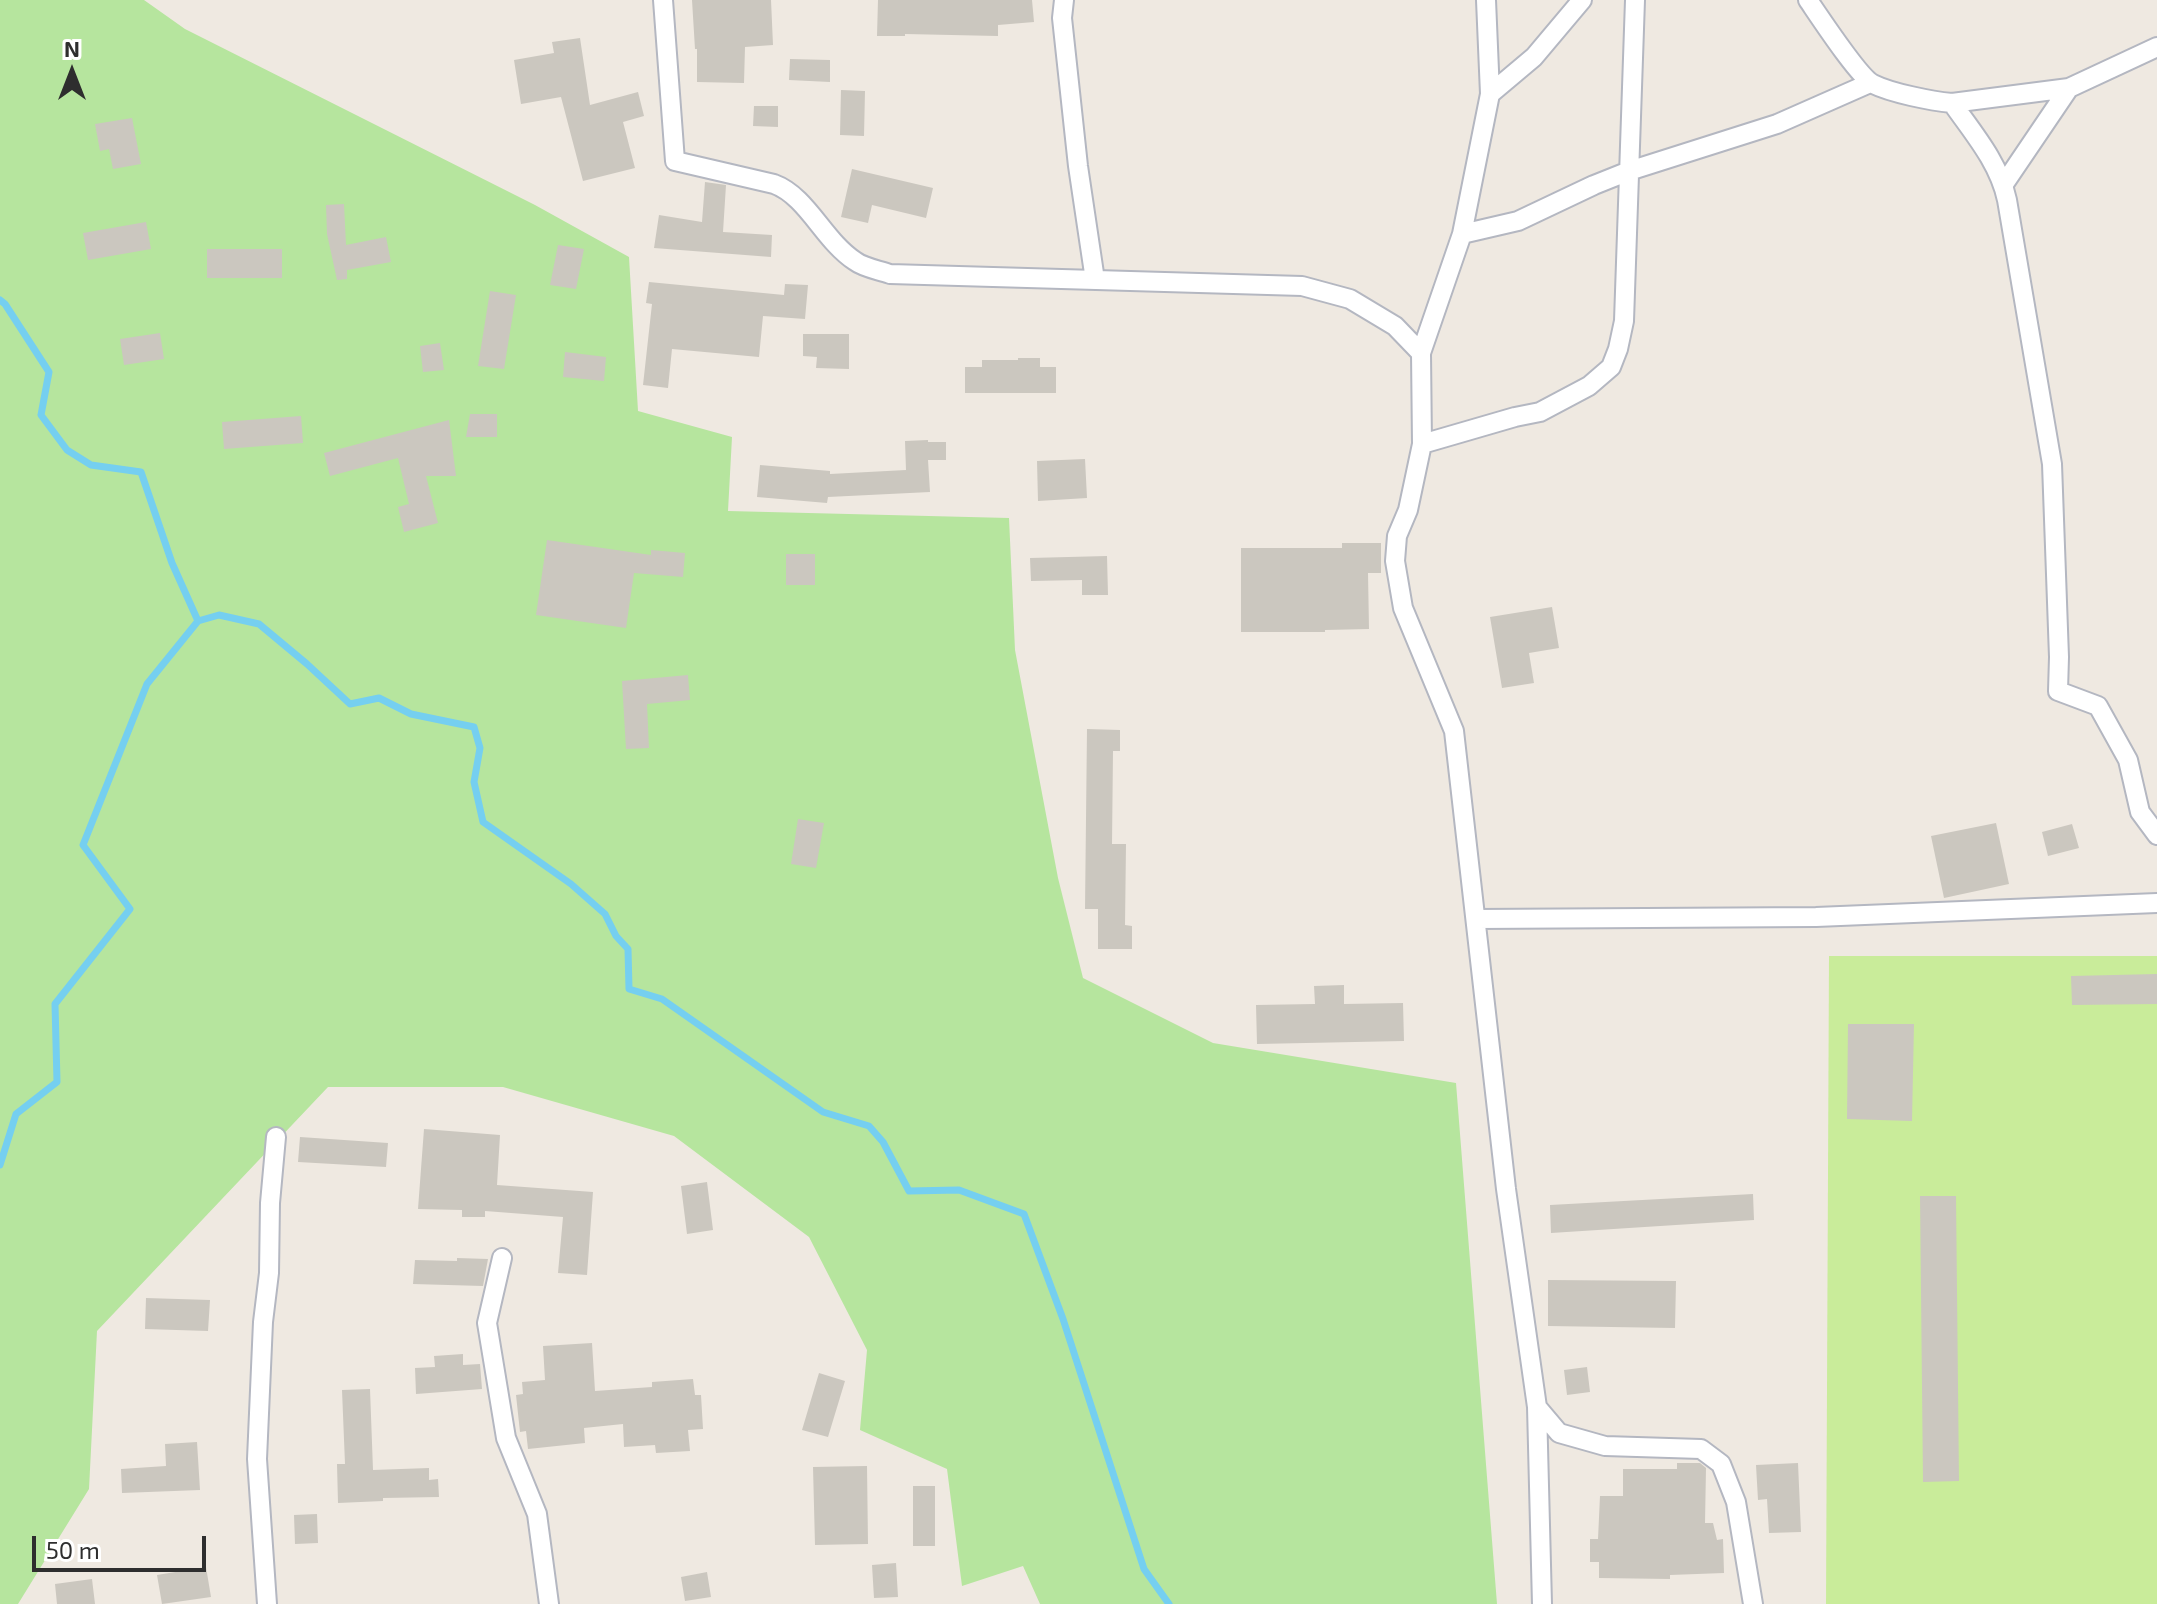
<!DOCTYPE html>
<style>
body{margin:0}
#map{position:relative;width:2157px;height:1604px;overflow:hidden;background:#efe9e1;font-family:"Exo 2",sans-serif}
canvas{display:block}
.north{position:absolute;left:32px;top:32px;width:80px;height:80px;-webkit-text-stroke:6px #fff;paint-order:stroke;rotate:0deg;font-size:22px;font-weight:700;line-height:32px;text-align:center;color:#2e2e2e}
.north::after{content:'';display:block;margin:auto;width:28px;height:36px;background:#2e2e2e;clip-path:polygon(50% 0,100% 100%,50% 72%,0 100%)}
.scale{position:absolute;left:32px;top:1536px;width:174px;height:36px;box-sizing:border-box;border:4px solid #2e2e2e;border-top:0;padding-left:10px;font-size:24px;line-height:28px;white-space:nowrap;color:#2e2e2e;-webkit-text-stroke:6px #fff;paint-order:stroke}
</style>
<div id="map">
<canvas width="2157" height="1604"></canvas>
<div class="north">N</div>
<div class="scale">50 m</div>
</div>
<script>
const ctx = document.querySelector('canvas').getContext('2d');
ctx.lineJoin = 'round';
function fillPath(path, color) { ctx.fillStyle = color; ctx.fill(path, 'evenodd'); }
function stroke(path, color, width, dash) { ctx.strokeStyle = color; ctx.lineWidth = width; ctx.lineCap = dash ? 'butt' : 'round'; ctx.setLineDash(dash || []); ctx.stroke(path); }
fillPath(new Path2D(`
 M 0,0 L 144,0 L 185,29 L 535,205 L 629,257 L 638,411 L 732,437 L 728,511 L 1009,518 L 1015,650 L 1058,878 L 1083,978 L 1213,1043 L 1456,1083 L 1497,1604 L 1040,1604 L 1023,1566 L 962,1586 L 947,1469 L 860,1430 L 867,1350 L 809,1237 L 674,1136 L 503,1087 L 328,1087 L 97,1331 L 89,1489 L 18,1604 L 0,1604 Z`), '#b6e59e');
fillPath(new Path2D(`
 M 1829,956 L 2157,956 L 2157,1604 L 1826,1604 Z`), '#c9ec9a');
stroke(new Path2D(`
 M 0,300 L 5,304 L 49,372 L 41,415 L 67,450 L 91,465 L 141,472 L 172,563 L 198,621 L 147,684 L 83,845 L 130,909 L 55,1004 L 57,1082 L 16,1114 L 0,1165
 M 198,621 L 219,615 L 259,624 L 307,664 L 350,704 L 379,698 L 411,714 L 474,727 L 480,748 L 474,782 L 483,822 L 571,884 L 605,914 L 616,936 L 628,949 L 629,989 L 662,999 L 823,1112 L 869,1126 L 883,1142 L 909,1191 L 959,1190 L 1024,1214 L 1063,1319 L 1144,1569 L 1169,1604`), '#75cff0', 7);
fillPath(new Path2D(`
 M 692,0 L 771,0 L 773,45 L 745,47 L 744,83 L 697,82 L 697,49 L 695,49 Z
 M 878,0 L 1032,0 L 1034,22 L 998,25 L 998,36 L 905,34 L 905,36 L 877,36 Z
 M 580,38 L 590,105 L 638,92 L 644,116 L 623,122 L 635,168 L 583,181 L 561,97 L 521,104 L 514,60 L 554,53 L 552,42 Z
 M 790,59 L 830,60 L 830,82 L 789,80 Z
 M 841,90 L 865,91 L 864,136 L 840,135 Z
 M 754,106 L 778,106 L 778,127 L 753,126 Z
 M 132,118 L 141,164 L 113,169 L 109,149 L 100,151 L 95,124 Z
 M 852,169 L 933,188 L 926,218 L 872,205 L 868,223 L 841,217 Z
 M 705,182 L 726,185 L 723,232 L 772,235 L 771,257 L 654,248 L 659,215 L 702,222 Z
 M 344,204 L 346,245 L 386,237 L 391,262 L 347,270 L 347,279 L 337,280 L 327,234 L 326,205 Z
 M 146,222 L 151,249 L 88,260 L 83,233 Z
 M 558,245 L 584,249 L 576,289 L 550,285 Z
 M 207,249 L 282,249 L 282,278 L 207,278 Z
 M 649,282 L 784,295 L 785,284 L 808,285 L 805,319 L 763,316 L 759,357 L 672,349 L 668,388 L 643,385 L 652,304 L 646,303 Z
 M 490,291 L 516,295 L 504,369 L 478,366 Z
 M 160,333 L 164,359 L 124,365 L 120,339 Z
 M 803,334 L 849,334 L 849,369 L 816,368 L 817,357 L 803,356 Z
 M 440,343 L 444,370 L 423,372 L 420,346 Z
 M 565,352 L 606,357 L 604,381 L 563,377 Z
 M 1018,358 L 1040,358 L 1040,367 L 1056,367 L 1056,393 L 965,393 L 965,367 L 982,367 L 982,360 L 1018,360 Z
 M 470,414 L 497,414 L 497,437 L 466,437 Z
 M 301,416 L 303,443 L 224,449 L 222,422 Z
 M 449,420 L 456,476 L 426,476 L 438,523 L 404,532 L 398,507 L 409,504 L 398,458 L 330,476 L 324,453 Z
 M 928,440 L 928,442 L 946,442 L 946,460 L 928,460 L 930,492 L 828,497 L 827,503 L 757,497 L 760,465 L 830,471 L 830,474 L 906,470 L 905,441 Z
 M 1085,459 L 1087,498 L 1038,501 L 1037,461 Z
 M 547,540 L 651,555 L 651,550 L 685,553 L 683,577 L 634,573 L 626,628 L 536,615 Z
 M 1342,543 L 1381,543 L 1381,573 L 1368,573 L 1369,629 L 1325,630 L 1325,632 L 1241,632 L 1241,548 L 1342,548 Z
 M 786,554 L 815,554 L 815,585 L 786,585 Z
 M 1107,556 L 1108,595 L 1082,595 L 1082,580 L 1031,581 L 1030,558 Z
 M 1552,607 L 1559,648 L 1529,653 L 1534,683 L 1502,688 L 1490,617 Z
 M 688,675 L 690,700 L 647,704 L 649,748 L 626,749 L 622,681 Z
 M 1087,729 L 1120,730 L 1120,751 L 1113,751 L 1112,844 L 1126,844 L 1125,925 L 1132,926 L 1132,949 L 1098,949 L 1098,909 L 1085,909 Z
 M 798,819 L 824,823 L 816,868 L 791,864 Z
 M 1996,823 L 2009,884 L 1944,898 L 1931,836 Z
 M 2072,824 L 2079,848 L 2048,856 L 2042,832 Z
 M 2157,974 L 2157,1004 L 2072,1005 L 2071,976 Z
 M 1344,985 L 1344,1004 L 1403,1003 L 1404,1041 L 1257,1044 L 1256,1005 L 1315,1004 L 1314,986 Z
 M 1848,1024 L 1914,1024 L 1912,1121 L 1847,1119 Z
 M 424,1129 L 500,1135 L 497,1185 L 593,1192 L 587,1275 L 558,1273 L 563,1217 L 485,1211 L 485,1217 L 462,1217 L 462,1210 L 418,1209 Z
 M 300,1137 L 388,1143 L 386,1167 L 298,1162 Z
 M 707,1182 L 713,1230 L 687,1234 L 681,1186 Z
 M 1753,1194 L 1754,1220 L 1551,1233 L 1550,1205 Z
 M 1920,1196 L 1956,1196 L 1959,1481 L 1923,1482 Z
 M 457,1258 L 488,1259 L 483,1286 L 413,1284 L 415,1260 L 457,1261 Z
 M 1548,1280 L 1676,1281 L 1675,1328 L 1548,1326 Z
 M 146,1298 L 210,1300 L 208,1331 L 145,1329 Z
 M 592,1343 L 595,1391 L 652,1387 L 652,1382 L 693,1379 L 695,1395 L 701,1395 L 703,1429 L 688,1430 L 690,1451 L 656,1453 L 655,1445 L 624,1447 L 623,1424 L 584,1428 L 585,1443 L 528,1449 L 526,1431 L 520,1432 L 516,1395 L 523,1394 L 522,1382 L 545,1380 L 543,1346 Z
 M 463,1354 L 463,1365 L 480,1364 L 482,1389 L 416,1394 L 415,1368 L 435,1367 L 434,1356 Z
 M 1587,1367 L 1590,1392 L 1567,1395 L 1564,1370 Z
 M 819,1373 L 845,1381 L 828,1437 L 802,1430 Z
 M 370,1389 L 373,1470 L 429,1468 L 429,1480 L 438,1479 L 439,1497 L 383,1498 L 383,1501 L 338,1503 L 337,1464 L 345,1464 L 342,1390 Z
 M 197,1442 L 200,1490 L 122,1493 L 121,1469 L 166,1466 L 165,1444 Z
 M 1677,1463 L 1700,1463 L 1706,1468 L 1705,1523 L 1713,1523 L 1717,1540 L 1723,1539 L 1724,1573 L 1670,1575 L 1670,1579 L 1599,1578 L 1599,1562 L 1590,1562 L 1590,1539 L 1598,1539 L 1600,1496 L 1623,1496 L 1623,1469 L 1677,1469 Z
 M 1798,1463 L 1801,1532 L 1769,1533 L 1767,1499 L 1758,1500 L 1756,1465 Z
 M 867,1466 L 868,1544 L 815,1545 L 813,1467 Z
 M 913,1486 L 935,1486 L 935,1546 L 913,1546 Z
 M 317,1514 L 318,1543 L 295,1544 L 294,1515 Z
 M 896,1563 L 898,1597 L 874,1598 L 872,1565 Z
 M 206,1567 L 211,1597 L 162,1604 L 157,1575 Z
 M 707,1572 L 711,1597 L 685,1601 L 681,1577 Z
 M 92,1579 L 95,1604 L 57,1604 L 55,1584 Z`), '#cbc7bf');
const street = new Path2D(`
 M 663,0 L 675,161 L 774,184 C 807,196 824,241 855,261 C 864,268 879,270 890,274 L 1302,286 L 1350,299 L 1395,326 L 1421,353
 M 1064,0 L 1062,18 L 1078,166 L 1095,280
 M 1486,0 L 1490,94 L 1462,234 L 1421,353 L 1422,444 L 1408,510 L 1397,536 L 1395,561 L 1403,608 L 1454,731 L 1506,1189 L 1537,1407 L 1559,1433 L 1605,1446 L 1701,1449 L 1721,1464 L 1736,1502 L 1753,1604
 M 1808,0 C 1819,16 1859,77 1873,84 C 1891,93 1931,101 1952,103 L 2069,88 L 2157,47
 M 1490,94 L 1534,57 L 1582,0
 M 1952,103 C 1974,134 1999,163 2007,200 L 2052,464 L 2059,657 L 2058,691 L 2098,706 L 2128,760 L 2140,812 L 2157,835
 M 2004,184 L 2069,88
 M 1462,234 L 1518,221 L 1594,185 L 1629,171 L 1777,124 L 1870,83
 M 1422,444 L 1515,417 L 1540,412 L 1589,386 L 1611,367 L 1618,349 L 1624,321 L 1635,0
 M 1476,919 L 1816,917 L 2157,903
 M 502,1258 L 487,1323 L 506,1438 L 537,1514 L 549,1604
 M 1537,1407 L 1542,1604
 M 267,1604 L 257,1459 L 263,1322 L 269,1273 L 270,1203 L 276,1137`);
stroke(street, '#b4b7c1', 22);
stroke(street, '#fff', 18);
</script>
